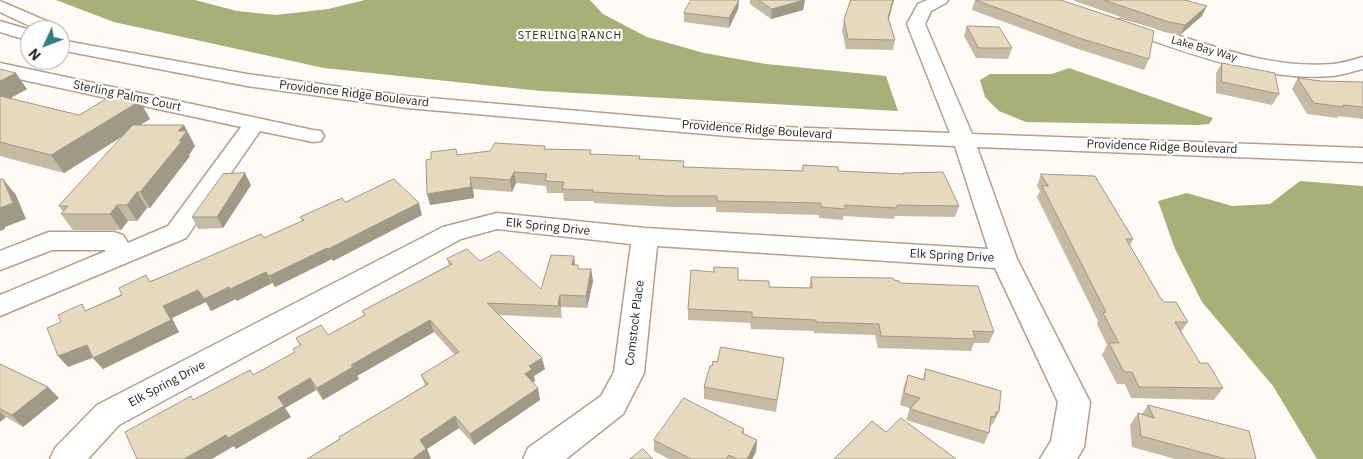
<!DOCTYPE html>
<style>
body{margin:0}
#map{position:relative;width:1363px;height:459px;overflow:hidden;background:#fffaf6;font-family:"IBM Plex Sans",sans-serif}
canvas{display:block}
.north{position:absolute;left:20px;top:20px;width:50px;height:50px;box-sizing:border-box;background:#fff;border:1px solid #aba7a4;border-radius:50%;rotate:227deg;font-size:14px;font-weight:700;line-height:20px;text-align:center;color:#2c241c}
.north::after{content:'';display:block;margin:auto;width:18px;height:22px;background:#337c7d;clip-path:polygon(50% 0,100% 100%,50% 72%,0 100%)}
</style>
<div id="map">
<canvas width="1363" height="459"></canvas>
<div class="north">N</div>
</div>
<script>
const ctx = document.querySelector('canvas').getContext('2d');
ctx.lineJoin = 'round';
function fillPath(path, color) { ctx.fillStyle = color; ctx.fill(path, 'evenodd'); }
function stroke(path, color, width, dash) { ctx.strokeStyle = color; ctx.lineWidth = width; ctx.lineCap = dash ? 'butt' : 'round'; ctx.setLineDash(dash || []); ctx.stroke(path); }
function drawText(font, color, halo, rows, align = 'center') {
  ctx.font = font + ' "IBM Plex Sans",sans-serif'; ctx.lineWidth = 4.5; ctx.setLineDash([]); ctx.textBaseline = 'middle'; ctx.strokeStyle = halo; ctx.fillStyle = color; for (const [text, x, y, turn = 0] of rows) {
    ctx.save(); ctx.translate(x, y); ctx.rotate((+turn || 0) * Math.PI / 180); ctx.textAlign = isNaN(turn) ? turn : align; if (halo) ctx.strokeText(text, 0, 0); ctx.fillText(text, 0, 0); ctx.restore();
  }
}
fillPath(new Path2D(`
 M 56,0 L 195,0 L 237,11 L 276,15 L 328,9 L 365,0 L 590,0 L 603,14 L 647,37 L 704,53 L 766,64 L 886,76 L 898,111 L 541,91 L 324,68 L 114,22 Z
 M 1069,68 L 1213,118 L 1209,124 L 1197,125 L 1026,122 L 999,111 L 985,97 L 980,80 L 990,74 L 1052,74 Z
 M 1300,181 L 1363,186 L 1363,459 L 1317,459 L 1273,386 L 1202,302 L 1175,249 L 1158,201 L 1187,193 L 1232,206 L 1270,204 Z`), '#a6b077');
const minor = new Path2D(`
 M 927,0 L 948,0 L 946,3 L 931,11 L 925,24 L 972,134 L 1363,148 L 1363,162 L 977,147 L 1017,259 L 1090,402 L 1084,447 L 1077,459 L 1040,459 L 1051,441 L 1058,402 L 995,268 L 657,246 L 644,373 L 623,414 L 566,459 L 523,459 L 528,448 L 601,396 L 614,372 L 631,244 L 497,229 L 461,239 L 119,425 L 88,459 L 50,459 L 55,448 L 97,405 L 443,227 L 497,213 L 645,228 L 988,249 L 955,146 L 751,138 L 407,108 L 247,86 L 60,50 L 60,40 L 247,74 L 407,96 L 751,126 L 950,133 L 907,24 L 918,4 Z
 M 0,1 L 58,26 L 61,30 L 38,30 L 0,12 Z
 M 1121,19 C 1192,36 1258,70 1333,64 C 1343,63 1353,60 1363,57 L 1363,69 C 1353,71 1343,75 1333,76 C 1259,82 1184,51 1115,28 L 1112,24 L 1115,20 Z
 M 0,21 L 30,30 L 30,41 L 0,32 Z
 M 0,63 L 313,130 L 321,131 L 324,136 L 321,141 L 313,142 L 260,131 L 186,238 L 0,316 L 0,295 L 106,251 L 105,250 L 52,250 L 0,270 L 0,251 L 49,232 L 114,232 L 123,235 L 128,243 L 168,226 L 241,127 L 0,75 Z`);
stroke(minor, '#b59f8b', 3);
fillPath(minor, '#fff');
fillPath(new Path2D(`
 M 691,0 L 739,0 L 738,9 L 729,28 L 684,22 L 684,13 Z
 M 750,0 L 805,0 L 803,10 L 771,19 L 750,4 Z
 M 851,0 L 894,0 L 889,19 L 895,40 L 893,50 L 846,49 L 842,30 L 844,20 Z
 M 975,0 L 1149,59 L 1144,70 L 1075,48 L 972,10 Z
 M 1072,0 L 1185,0 L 1202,16 L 1180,35 L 1164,32 Z
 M 967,26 L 1012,48 L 1008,59 L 976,58 L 964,36 Z
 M 1222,63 L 1279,94 L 1272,105 L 1216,93 L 1216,73 Z
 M 0,69 L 27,89 L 10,98 L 79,115 L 150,119 L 139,125 L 184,125 L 195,146 L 189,155 L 190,156 L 150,208 L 147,208 L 137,221 L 128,221 L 121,230 L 73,230 L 61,214 L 63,212 L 59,206 L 126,134 L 64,173 L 0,156 Z
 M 1298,78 L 1321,81 L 1363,82 L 1363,119 L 1338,116 L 1337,118 L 1307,114 L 1292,89 Z
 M 545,149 L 591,150 L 591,155 L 640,156 L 640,159 L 684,161 L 684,167 L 802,171 L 803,165 L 838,171 L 903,174 L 903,173 L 959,206 L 955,217 L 895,216 L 894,219 L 843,216 L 843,220 L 819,218 L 819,215 L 716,212 L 716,207 L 670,207 L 594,203 L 594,201 L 564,201 L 563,193 L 547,193 L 546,186 L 516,183 L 512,192 L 473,189 L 474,198 L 430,205 L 431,159 L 458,155 Z
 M 1041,174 L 1133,239 L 1130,246 L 1160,297 L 1164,302 L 1188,322 L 1181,332 L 1200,363 L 1223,388 L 1214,400 L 1131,398 L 1125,384 L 1117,384 L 1102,355 L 1107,345 L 1097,324 L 1098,321 L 1037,197 L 1040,191 L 1037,186 Z
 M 251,185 L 223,228 L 198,229 L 192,217 Z
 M 345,202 L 422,215 L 333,261 L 332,259 L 275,287 L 272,283 L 237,301 L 236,299 L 211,311 L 206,302 L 172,318 L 179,332 L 103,369 L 93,358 L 68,367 L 87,310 L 150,281 L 264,238 L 302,221 L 300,217 Z
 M 574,256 L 575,265 L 579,269 L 591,269 L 593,281 L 587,308 L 561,307 L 561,309 L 562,318 L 499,315 L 545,369 L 534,376 L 535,381 L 532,383 L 540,400 L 474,445 L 459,428 L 427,449 L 431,459 L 307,459 L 425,385 L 421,375 L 455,355 L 434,332 L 357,376 L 359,379 L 323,400 L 316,390 L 285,408 L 291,417 L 236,449 L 194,400 L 253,375 L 295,353 L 300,346 L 296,338 L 328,335 L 364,315 L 362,311 L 449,265 L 447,259 L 480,261 L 541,289 Z
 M 811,277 L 894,280 L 994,332 L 989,343 L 974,343 L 971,351 L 878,348 L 875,335 L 814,333 L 814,331 L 751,329 L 750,323 L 688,320 L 688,309 L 738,280 L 769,287 L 809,288 Z
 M 784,358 L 776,412 L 704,399 L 704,387 L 712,366 L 717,362 Z
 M 0,364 L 48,387 L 59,398 L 23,427 L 6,417 L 0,422 Z
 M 926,369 L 999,412 L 993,424 L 992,424 L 990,428 L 989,433 L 984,444 L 906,420 L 910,408 L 900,405 L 904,386 L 908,375 L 923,379 Z
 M 1148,405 L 1256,459 L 1175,459 L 1132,447 L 1130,425 L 1138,413 L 1142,414 Z
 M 744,429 L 744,434 L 757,440 L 756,452 L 752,459 L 669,459 L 654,451 L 654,440 Z`), '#c5bba4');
fillPath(new Path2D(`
 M 739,0 L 738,9 L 729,28 L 729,18 Z
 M 805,0 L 803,10 L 771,19 L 772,9 Z
 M 893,0 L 894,0 L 886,28 L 888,18 Z
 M 1207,6 L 1202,16 L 1180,35 L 1185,25 Z
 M 16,73 L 27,89 L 0,104 L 0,81 Z
 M 140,101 L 150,119 L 64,173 L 51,155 Z
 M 184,125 L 195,146 L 189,155 L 190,156 L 150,208 L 140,192 L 178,131 Z
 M 514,172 L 516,183 L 512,192 L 510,180 Z
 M 245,173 L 251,185 L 223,228 L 217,217 Z
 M 470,177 L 473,189 L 474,198 L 430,205 L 427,194 Z
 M 3,179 L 16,195 L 26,219 L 5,227 L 5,229 L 0,231 L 0,208 Z
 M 137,192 L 147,208 L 137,221 L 127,205 Z
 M 419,203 L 422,215 L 333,261 L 328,249 Z
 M 117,205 L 128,221 L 121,230 L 110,214 Z
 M 327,248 L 332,259 L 275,287 L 269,276 Z
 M 574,256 L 575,268 L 572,265 Z
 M 591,269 L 593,281 L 587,308 L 586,296 Z
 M 266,272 L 272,283 L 237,301 L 230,289 Z
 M 229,287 L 236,299 L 211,311 L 206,302 L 172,318 L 179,332 L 103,369 L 93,358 L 163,306 L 198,290 Z
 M 560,295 L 561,307 L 561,309 L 560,306 L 558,304 Z
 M 430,320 L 434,332 L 357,376 L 359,379 L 323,400 L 317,388 L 351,365 Z
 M 87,345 L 96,356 L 68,367 L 58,356 Z
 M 542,358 L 545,369 L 534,376 L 535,381 L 527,386 L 525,374 L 529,366 Z
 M 310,378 L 316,390 L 285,408 L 291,417 L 236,449 L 234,446 L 212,459 L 184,459 L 226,435 L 278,397 Z
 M 48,387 L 59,398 L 23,427 L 12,415 Z
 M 538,388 L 540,400 L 474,445 L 470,434 Z
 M 0,412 L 6,417 L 0,422 Z
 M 455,416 L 459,428 L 427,449 L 431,459 L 412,459 L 420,440 Z
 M 757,440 L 756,452 L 752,459 L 747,459 Z`), '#a09986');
const building = new Path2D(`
 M 691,0 L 739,0 L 729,18 L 684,13 Z
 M 759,0 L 804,0 L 772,9 Z
 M 851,0 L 893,0 L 888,18 L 895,40 L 848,39 L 844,20 Z
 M 976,0 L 1061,0 L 1154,31 L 1149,59 L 1079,38 Z
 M 1104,0 L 1185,0 L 1207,6 L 1185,25 L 1169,22 Z
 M 967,26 L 999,27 L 1012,48 L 979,48 Z
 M 1222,63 L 1275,73 L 1279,94 L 1222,82 Z
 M 0,69 L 16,73 L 0,81 Z
 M 1298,78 L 1321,81 L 1363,82 L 1363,107 L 1343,105 L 1344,107 L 1314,103 Z
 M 113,95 L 140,101 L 51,155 L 0,142 L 0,96 L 79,115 Z
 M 133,125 L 184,125 L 178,131 L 187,131 L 179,141 L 182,141 L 140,192 L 137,192 L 127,205 L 117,205 L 110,214 L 61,214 L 68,206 L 59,206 Z
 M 495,143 L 545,146 L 544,149 L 591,150 L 590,154 L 640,156 L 639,159 L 684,161 L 683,167 L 803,171 L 803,165 L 838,167 L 838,171 L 904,174 L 903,173 L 943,172 L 959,206 L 897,205 L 897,208 L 845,205 L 845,209 L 821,207 L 821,203 L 717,201 L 717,196 L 670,196 L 593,192 L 593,190 L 562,189 L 564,182 L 545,181 L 547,174 L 514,172 L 510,180 L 470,177 L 471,187 L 427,194 L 426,160 L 431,159 L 431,152 L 456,149 L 457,155 L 490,151 Z
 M 245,173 L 217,217 L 192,217 L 223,174 Z
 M 1041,174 L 1095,176 L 1133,239 L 1126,239 L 1160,297 L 1164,302 L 1176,302 L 1188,322 L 1175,322 L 1200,363 L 1208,363 L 1223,388 L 1139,387 L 1132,372 L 1124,372 L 1109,343 L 1119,343 L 1103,313 L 1106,312 L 1042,186 L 1048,186 Z
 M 3,179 L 13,203 L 0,208 L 0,180 Z
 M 394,179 L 419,203 L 328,249 L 327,248 L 269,276 L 266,272 L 230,289 L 229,287 L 204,299 L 198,290 L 163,306 L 171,320 L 93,358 L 87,345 L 58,356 L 47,328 L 61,322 L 58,315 L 82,304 L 85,311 L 122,295 L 119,288 L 146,275 L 150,282 L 261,234 L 264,238 L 304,220 L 300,217 L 342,198 L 345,202 Z
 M 467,249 L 480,261 L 499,251 L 541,289 L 551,255 L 574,256 L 572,265 L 578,265 L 578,269 L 591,269 L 586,296 L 560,295 L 558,304 L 560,306 L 487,303 L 542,358 L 529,366 L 532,369 L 525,374 L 538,388 L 470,434 L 455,416 L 420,440 L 426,449 L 412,459 L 307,459 L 340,439 L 339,437 L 428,384 L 421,375 L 459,352 L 430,320 L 351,365 L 353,367 L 317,388 L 310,378 L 278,397 L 284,406 L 228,438 L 226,435 L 184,459 L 137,459 L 125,432 L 191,396 L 193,400 L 250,370 L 253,375 L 295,352 L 293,349 L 301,345 L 296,338 L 321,325 L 328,335 L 365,315 L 362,311 L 452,264 L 447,259 Z
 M 714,267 L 738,268 L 738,280 L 769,281 L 769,287 L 812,288 L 811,277 L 893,278 L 894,280 L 899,281 L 900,283 L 978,286 L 994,332 L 973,331 L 975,339 L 881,336 L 879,324 L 816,322 L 816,320 L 752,317 L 752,312 L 688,309 L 691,270 L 714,272 Z
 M 721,347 L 784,358 L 777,400 L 704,387 L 710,366 L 712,366 L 713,361 L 717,362 Z
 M 0,364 L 48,387 L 12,415 L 0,409 Z
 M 926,369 L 1001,391 L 999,412 L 996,412 L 995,417 L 991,416 L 989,433 L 910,409 L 920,398 L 904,393 L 908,375 L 924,380 Z
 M 684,398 L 744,429 L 742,433 L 757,440 L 747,459 L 737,459 L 729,455 L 726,459 L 691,459 L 654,440 Z
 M 1148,405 L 1249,431 L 1256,459 L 1226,459 L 1141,436 L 1138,413 L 1154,418 Z
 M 901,418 L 956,459 L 834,459 L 872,421 L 886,432 Z
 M 643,449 L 653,459 L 630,459 Z`);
fillPath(building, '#e5dabf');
stroke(building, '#a09986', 1);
ctx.letterSpacing = '1px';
drawText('11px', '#2c241c', '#fff', [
 ["STERLING RANCH",570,36]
]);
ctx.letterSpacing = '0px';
drawText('11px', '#2c241c', '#fff', [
 ["Lake Bay Way",1204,49,16]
]);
drawText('12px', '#2c241c', '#fff', [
 ["Providence Ridge Boulevard",354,94,7],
 ["Sterling Palms Court",127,96,12],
 ["Providence Ridge Boulevard",757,130,4],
 ["Providence Ridge Boulevard",1162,147,2],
 ["Elk Spring Drive",548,227,6],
 ["Elk Spring Drive",952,256,3],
 ["Comstock Place",635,323,-83],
 ["Elk Spring Drive",167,384,-28]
]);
</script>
